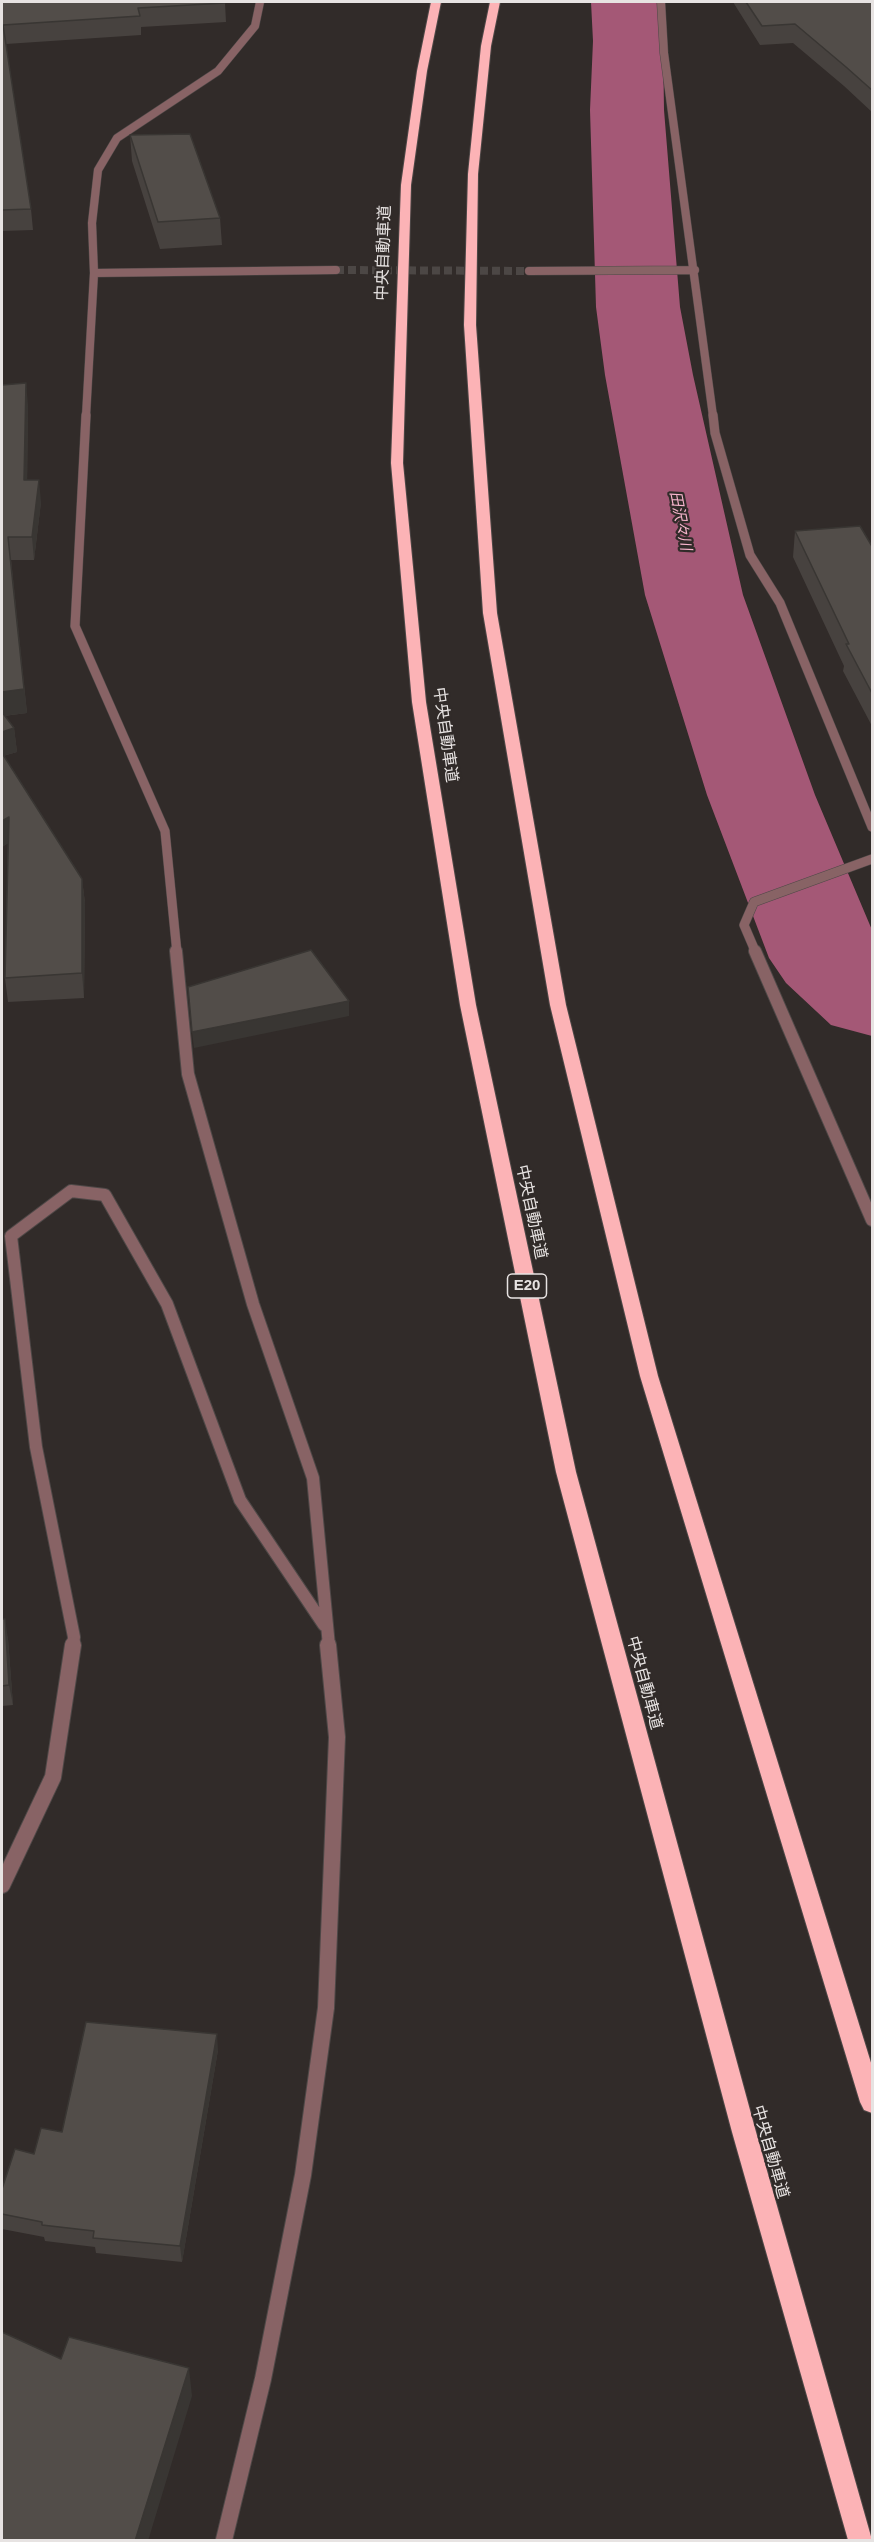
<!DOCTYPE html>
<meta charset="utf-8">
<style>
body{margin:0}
#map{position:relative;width:874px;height:2542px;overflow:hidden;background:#312b29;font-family:Helvetica,sans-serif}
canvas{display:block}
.frame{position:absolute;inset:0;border:3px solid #e7e3e2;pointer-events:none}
</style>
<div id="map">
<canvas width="874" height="2542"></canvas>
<div class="frame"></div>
</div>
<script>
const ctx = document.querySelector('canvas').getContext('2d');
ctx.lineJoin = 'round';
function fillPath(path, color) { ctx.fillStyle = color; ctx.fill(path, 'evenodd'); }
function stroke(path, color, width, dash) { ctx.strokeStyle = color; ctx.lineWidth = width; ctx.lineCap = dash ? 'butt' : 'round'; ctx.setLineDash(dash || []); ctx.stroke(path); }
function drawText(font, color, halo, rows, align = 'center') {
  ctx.font = font + ' Helvetica,"Noto Sans JP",sans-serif'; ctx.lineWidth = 4.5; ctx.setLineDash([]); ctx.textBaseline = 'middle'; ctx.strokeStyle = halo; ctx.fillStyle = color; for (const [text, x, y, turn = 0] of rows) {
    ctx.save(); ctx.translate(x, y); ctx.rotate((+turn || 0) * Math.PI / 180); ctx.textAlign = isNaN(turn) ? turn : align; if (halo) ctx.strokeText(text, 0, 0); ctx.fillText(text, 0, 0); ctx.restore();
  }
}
fillPath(new Path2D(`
 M 591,2 L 659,2 L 663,41 L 664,110 L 680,307 L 693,375 L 743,595 L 815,795 L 872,930 L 872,1036 L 831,1025 L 786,983 L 769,958 L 707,795 L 645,595 L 605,375 L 596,307 L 590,110 L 593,41 Z`), '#a45876');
stroke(new Path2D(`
 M 336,270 L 529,271`), '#4c4745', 8, [8, 4]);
const streetFar3 = new Path2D(`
 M 661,2 L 664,53 L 713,416
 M 529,271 L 695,270
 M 94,273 L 336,270
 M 86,416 L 94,273 L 92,223 L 98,170 L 117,138 L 218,71 L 255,26 L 260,2`);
const streetFar2 = new Path2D(`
 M 86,415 L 75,626 L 165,831 L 177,953
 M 713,415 L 715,433 L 750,555 L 780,603 L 872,827
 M 756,953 L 744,925 L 754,902 L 872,859`);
const streetFar1 = new Path2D(`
 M 176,951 L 188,1074 L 253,1304 L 313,1478 L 329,1646
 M 755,951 L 872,1220
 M 73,1646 L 74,1637 L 36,1447 L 11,1236 L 71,1191 L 105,1195 L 167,1304 L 240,1500 L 324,1625`);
const street = new Path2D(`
 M 2,1885 L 53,1777 L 73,1645
 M 224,2540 L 263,2379 L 303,2175 L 326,2008 L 337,1737 L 328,1645`);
const highway = new Path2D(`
 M 431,2 L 441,2 L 427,71 L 411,185 L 403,463 L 426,702 L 476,1005 L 576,1472 L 756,2132 L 872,2540 L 848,2540 L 732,2132 L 556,1472 L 460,1005 L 412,702 L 391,463 L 401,185 L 417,71 Z
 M 490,2 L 500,2 L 491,46 L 478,174 L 476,325 L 497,613 L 566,1005 L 658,1376 L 872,2066 L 872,2113 L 864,2110 L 860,2102 L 640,1376 L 550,1005 L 483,613 L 464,325 L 468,174 L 481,46 Z`);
stroke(streetFar3, '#4e4847', 9);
stroke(streetFar2, '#4e4847', 10);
stroke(streetFar1, '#4e4847', 14);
stroke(street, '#4e4847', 18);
stroke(highway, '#4e4847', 2);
stroke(streetFar3, '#886365', 8);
stroke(streetFar2, '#886365', 9);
stroke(streetFar1, '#886365', 12);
stroke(street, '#886365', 16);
fillPath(highway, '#fcb3b6');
fillPath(new Path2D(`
 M 2,2 L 225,3 L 226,22 L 141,27 L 141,35 L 6,44 L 31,209 L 33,230 L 2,231 Z
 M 733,2 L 873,2 L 873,113 L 844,86 L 793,43 L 760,45 Z
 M 130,135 L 220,218 L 222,245 L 160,249 L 132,161 Z
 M 2,367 L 2,385 L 28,405 L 27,480 L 41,502 L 34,560 L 11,560 L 27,713 L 4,716 L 14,728 L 17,752 L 3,756 L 82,879 L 85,903 L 84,998 L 8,1002 L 5,978 L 8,843 L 2,847 Z
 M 795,531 L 873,548 L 873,728 L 843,671 L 844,666 L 793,557 Z
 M 2,1619 L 8,1639 L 13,1705 L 2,1706 Z
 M 218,2050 L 182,2262 L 96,2253 L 95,2247 L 45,2241 L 44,2237 L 2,2229 L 2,2189 L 34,2154 L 62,2132 Z`), '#47423f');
fillPath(new Path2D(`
 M 26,383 L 28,405 L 27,502 L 24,480 Z
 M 39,480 L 41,502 L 34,560 L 32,537 Z
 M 8,537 L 27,713 L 2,716 L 2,692 Z
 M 14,728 L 17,752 L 2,756 L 2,732 Z
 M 9,817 L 12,841 L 2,847 L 2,821 Z
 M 82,879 L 85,903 L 84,998 L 82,973 Z
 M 349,1001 L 349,1016 L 194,1048 L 192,1032 Z
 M 5,1619 L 8,1639 L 13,1705 L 9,1685 Z
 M 217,2034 L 218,2050 L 182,2262 L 180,2246 Z
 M 189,2368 L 192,2396 L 148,2541 L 135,2541 Z`), '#393633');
const building = new Path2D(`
 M 2,2 L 225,2 L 225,3 L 138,8 L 140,16 L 3,25 L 31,209 L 2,210 Z
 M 746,2 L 873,2 L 873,91 L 846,67 L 795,24 L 762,26 Z
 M 190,134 L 220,218 L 158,222 L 130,135 Z
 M 26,383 L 24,480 L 39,480 L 32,537 L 8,537 L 24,689 L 2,692 L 2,385 Z
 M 860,526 L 873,548 L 873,695 L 846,644 L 849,644 L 795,531 Z
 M 2,712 L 14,728 L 2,732 Z
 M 2,753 L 82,879 L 82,973 L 5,978 L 9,817 L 2,821 Z
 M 311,950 L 349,1001 L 192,1032 L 188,987 Z
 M 2,1619 L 5,1619 L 9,1685 L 2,1686 Z
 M 86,2022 L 217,2034 L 180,2246 L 93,2238 L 94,2231 L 42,2225 L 42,2222 L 2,2214 L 2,2189 L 15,2149 L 34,2154 L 41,2128 L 62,2132 Z
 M 2,2332 L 61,2359 L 69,2337 L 189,2368 L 135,2541 L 2,2541 Z`);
fillPath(building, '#524d49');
stroke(building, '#393633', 1.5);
drawText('italic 15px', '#f9b6ce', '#312b29', [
 ["田沢々川",680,521,79]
]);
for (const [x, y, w] of [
 [527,1286,39]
]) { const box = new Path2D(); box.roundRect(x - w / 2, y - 12, w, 24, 4.5); ctx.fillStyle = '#312b29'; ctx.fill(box); stroke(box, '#e7e3e2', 1.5); }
drawText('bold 15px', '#e7e3e2', null, [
 ["E20",527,1286]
]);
drawText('16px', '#e7e3e2', '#312b29', [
 ["中央自動車道",384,253,-88],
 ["中央自動車道",445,735,82],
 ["中央自動車道",531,1212,78],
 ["中央自動車道",644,1683,75],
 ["中央自動車道",770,2152,74]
]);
</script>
